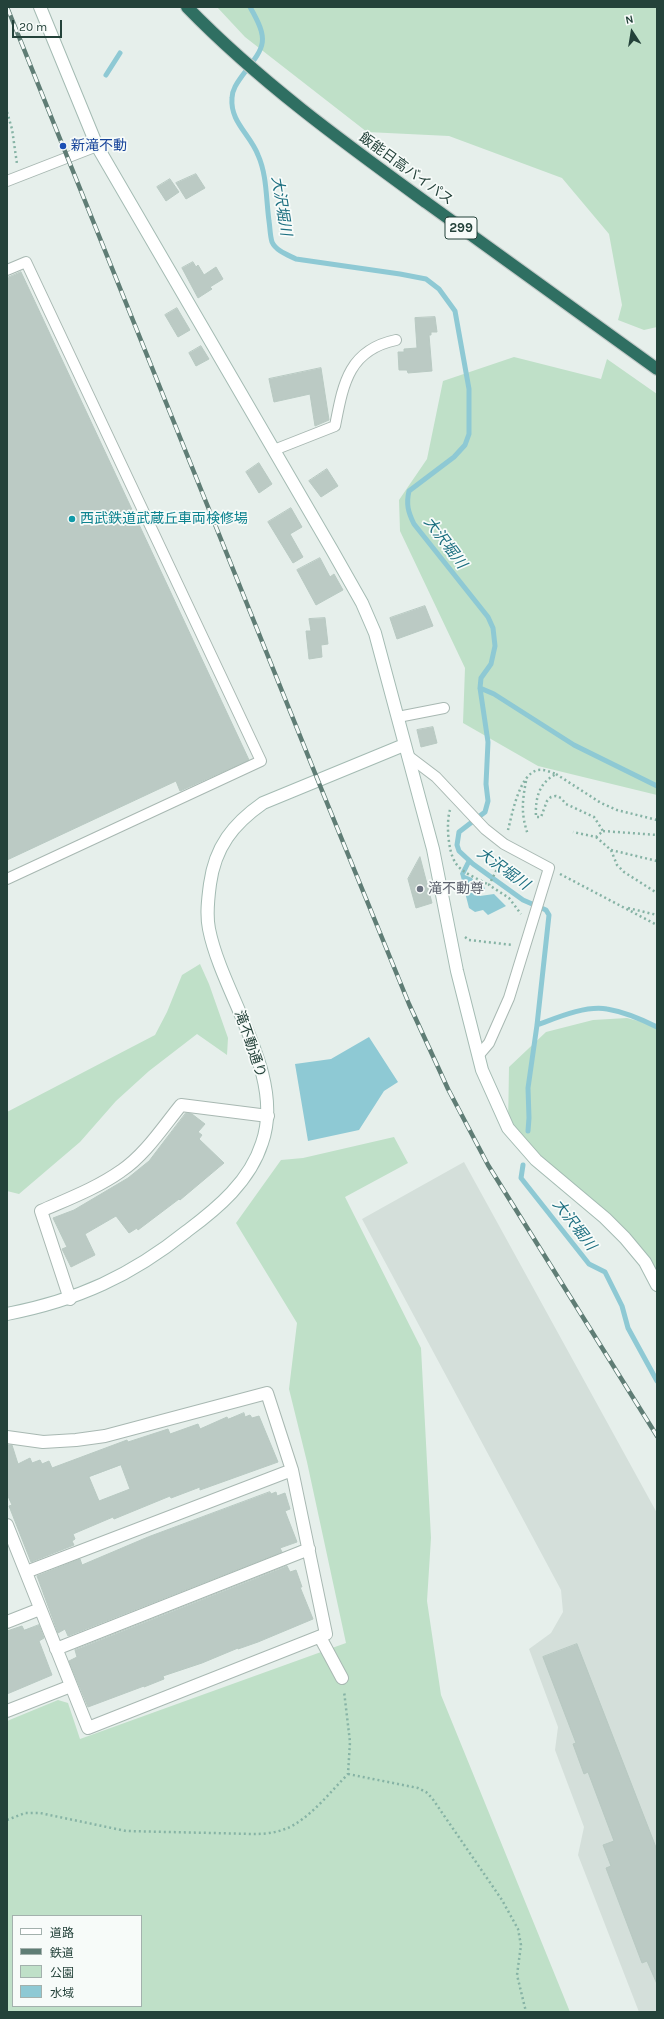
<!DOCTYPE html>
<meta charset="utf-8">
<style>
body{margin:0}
#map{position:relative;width:664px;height:2019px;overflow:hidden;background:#e6efeb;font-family:Karla,"Noto Sans JP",sans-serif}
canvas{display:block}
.frame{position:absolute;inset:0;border:8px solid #24423a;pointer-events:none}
.legend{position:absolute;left:12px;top:1915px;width:130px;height:92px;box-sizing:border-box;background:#f7fbf9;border:1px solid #a3b1ad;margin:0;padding:5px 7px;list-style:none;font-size:12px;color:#24423a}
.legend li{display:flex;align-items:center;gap:8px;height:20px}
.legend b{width:20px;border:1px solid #a3b1ad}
.north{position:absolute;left:612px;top:12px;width:40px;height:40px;-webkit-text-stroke:3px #f7fbf9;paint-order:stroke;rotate:348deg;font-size:11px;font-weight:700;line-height:16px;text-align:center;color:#24423a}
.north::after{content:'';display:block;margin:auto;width:14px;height:18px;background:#24423a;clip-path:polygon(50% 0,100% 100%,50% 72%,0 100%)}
.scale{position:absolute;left:12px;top:20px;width:50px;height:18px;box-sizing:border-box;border:2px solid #24423a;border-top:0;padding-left:5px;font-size:12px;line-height:14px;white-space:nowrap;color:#24423a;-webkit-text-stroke:3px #f7fbf9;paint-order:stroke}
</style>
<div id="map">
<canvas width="664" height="2019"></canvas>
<div class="frame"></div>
<ul class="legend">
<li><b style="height:5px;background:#fff"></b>道路</li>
<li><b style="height:5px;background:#5f7d75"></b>鉄道</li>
<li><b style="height:11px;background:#bfe0c8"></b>公園</li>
<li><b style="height:11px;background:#8ec9d4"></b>水域</li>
</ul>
<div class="north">N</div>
<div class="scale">20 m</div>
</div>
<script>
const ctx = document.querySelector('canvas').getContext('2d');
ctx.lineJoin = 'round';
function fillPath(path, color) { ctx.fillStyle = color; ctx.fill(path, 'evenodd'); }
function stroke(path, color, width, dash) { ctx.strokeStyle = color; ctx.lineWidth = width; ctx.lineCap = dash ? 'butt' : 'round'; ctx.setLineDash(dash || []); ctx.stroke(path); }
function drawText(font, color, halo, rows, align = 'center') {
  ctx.font = font + ' Karla,"Noto Sans JP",sans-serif'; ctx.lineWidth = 3.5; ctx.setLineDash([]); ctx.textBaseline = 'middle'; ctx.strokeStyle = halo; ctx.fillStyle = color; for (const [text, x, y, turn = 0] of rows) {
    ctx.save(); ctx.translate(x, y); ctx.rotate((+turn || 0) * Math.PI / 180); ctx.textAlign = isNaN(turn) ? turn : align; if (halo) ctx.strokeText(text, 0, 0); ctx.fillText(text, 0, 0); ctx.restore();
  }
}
fillPath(new Path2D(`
 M 464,1162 L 657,1513 L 657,2012 L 639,2012 L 578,1855 L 584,1827 L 555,1750 L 558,1727 L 529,1649 L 551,1633 L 563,1612 L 561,1590 L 362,1219 Z`), '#d4dfda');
fillPath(new Path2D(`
 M 217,7 L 657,7 L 657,327 L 644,330 L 618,320 L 622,305 L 609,234 L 562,178 L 449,136 L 367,132 L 245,37 Z
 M 514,357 L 601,379 L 607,359 L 657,394 L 657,795 L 538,766 L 463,723 L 465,668 L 400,531 L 399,500 L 427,459 L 443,381 Z
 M 200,964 L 209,984 L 228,1038 L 227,1055 L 197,1034 L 149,1071 L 116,1101 L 80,1142 L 19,1194 L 7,1191 L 7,1112 L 155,1035 L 167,1012 L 182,975 Z
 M 627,1018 L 657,1026 L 657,1285 L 645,1262 L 508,1128 L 509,1067 L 546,1032 L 593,1020 Z
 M 394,1137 L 408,1163 L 345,1197 L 421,1348 L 431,1538 L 427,1601 L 441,1695 L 570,2012 L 7,2012 L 7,1721 L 58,1700 L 68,1703 L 80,1739 L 346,1643 L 307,1462 L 289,1389 L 297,1323 L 236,1223 L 281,1160 L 303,1158 ZM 13,1916 L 141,1916 L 141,2006 L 13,2006 Z`), '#bfe0c8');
fillPath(new Path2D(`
 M 460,873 L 472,878 L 476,884 L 483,884 L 485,889 L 479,894 L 480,896 L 494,894 L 506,906 L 488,915 L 483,910 L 475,912 L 469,908 Z
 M 369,1037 L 398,1082 L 384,1091 L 359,1130 L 308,1141 L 295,1064 L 331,1059 Z`), '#8ec9d4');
stroke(new Path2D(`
 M 250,7 C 270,42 265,46 242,76 C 237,83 232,90 232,98 C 230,122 250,134 258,155 C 267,175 266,199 269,221 C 270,227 270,236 272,242 C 276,251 288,255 296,259 L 400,274 L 426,279 L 439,289 L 455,311 L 469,389 L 469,434 L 465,445 L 454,457 L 409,491 C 406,504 408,512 414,524 L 488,617 L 493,628 L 495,646 L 491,664 L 481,678 L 480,688 L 488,742 L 486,784 L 488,801 L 485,812 L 459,832 L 457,845 L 459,851 L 473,864 L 523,900 L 546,910 L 549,915 L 537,1025 L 528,1088 L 529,1118 L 528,1131
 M 106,75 L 120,53
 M 480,688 L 494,694 L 574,745 L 657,786
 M 463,873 L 469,861
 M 537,1025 C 556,1018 586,1005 607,1009 C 625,1012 641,1019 657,1027
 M 523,1165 L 521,1178 L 589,1264 L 605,1272 L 622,1306 L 628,1328 L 657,1381`), '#8ec9d4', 5);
const building = new Path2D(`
 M 196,174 L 205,188 L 186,199 L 176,183 Z
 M 170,179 L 179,192 L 166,201 L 157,187 Z
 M 193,262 L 196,267 L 198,265 L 204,275 L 216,267 L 223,279 L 210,287 L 212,289 L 198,298 L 182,268 Z
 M 21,272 L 249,760 L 180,791 L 176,781 L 7,860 L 7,278 Z
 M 177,308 L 190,330 L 178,337 L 165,315 Z
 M 435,317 L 437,332 L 431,332 L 431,335 L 429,335 L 432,371 L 408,373 L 407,370 L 399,370 L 398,352 L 404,352 L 404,349 L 417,348 L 415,318 Z
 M 201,346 L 209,359 L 196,366 L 189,353 Z
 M 321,368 L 329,420 L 315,426 L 310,394 L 274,402 L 269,379 Z
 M 259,463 L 272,484 L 259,493 L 246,472 Z
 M 327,469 L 338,486 L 321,497 L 309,481 Z
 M 291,508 L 302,527 L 290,534 L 303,557 L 293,563 L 268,522 Z
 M 320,558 L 330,577 L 334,574 L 343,590 L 316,605 L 297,570 Z
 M 425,606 L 433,626 L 397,639 L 390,618 Z
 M 325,618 L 328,644 L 321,645 L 322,657 L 309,659 L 306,631 L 311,631 L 309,619 Z
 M 433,727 L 437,743 L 421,747 L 417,730 Z
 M 420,857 L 432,903 L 416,908 L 408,879 Z
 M 186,1113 L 192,1114 L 205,1124 L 198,1132 L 202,1135 L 199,1139 L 224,1163 L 180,1200 L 179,1199 L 138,1230 L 137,1228 L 129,1233 L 116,1216 L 85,1234 L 95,1255 L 71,1267 L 62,1249 L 67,1247 L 53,1218 L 74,1210 L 128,1178 L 149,1161 Z
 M 244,1413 L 245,1417 L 250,1415 L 252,1418 L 259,1416 L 278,1462 L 200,1490 L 200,1487 L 171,1498 L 170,1496 L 114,1519 L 113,1517 L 73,1534 L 75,1539 L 72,1541 L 74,1545 L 31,1562 L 9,1506 L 12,1505 L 7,1494 L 7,1445 L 12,1445 L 18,1464 L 30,1458 L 32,1463 L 40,1460 L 42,1464 L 49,1461 L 52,1468 L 127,1440 L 128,1442 L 168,1429 L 170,1434 L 198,1424 L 200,1429 L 227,1417 L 228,1419 ZM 121,1465 L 130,1489 L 99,1501 L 89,1477 Z
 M 270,1492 L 271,1494 L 276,1492 L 277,1496 L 285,1493 L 290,1509 L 285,1511 L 297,1542 L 280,1548 L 282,1552 L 68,1636 L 65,1629 L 58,1633 L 37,1576 L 80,1559 L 82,1565 L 148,1537 Z
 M 287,1566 L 290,1572 L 296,1570 L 302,1587 L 300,1587 L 313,1619 L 258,1642 L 238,1649 L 238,1648 L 202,1663 L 163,1676 L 164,1679 L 144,1687 L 144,1686 L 88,1707 L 69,1661 L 77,1657 L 75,1650 Z
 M 39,1625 L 44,1638 L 39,1641 L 52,1675 L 7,1694 L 7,1631 L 22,1626 L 24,1630 Z
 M 577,1644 L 657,1850 L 657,1984 L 647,1961 L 642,1963 L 606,1868 L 611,1866 L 603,1845 L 614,1841 L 588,1772 L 584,1774 L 573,1744 L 576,1743 L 543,1657 Z`);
fillPath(building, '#bbcac4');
stroke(building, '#b8c9c2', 1);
const lane = new Path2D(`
 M 7,181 L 97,146
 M 7,270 L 26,262 L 261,761 L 7,879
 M 274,450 L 335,426 C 343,385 348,350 396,340
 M 398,717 L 444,708
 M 407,755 L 436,777 L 485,829 L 504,844 L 549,868 L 509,998 L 489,1043 L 478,1056`);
const street = new Path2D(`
 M 70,1299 L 41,1211 C 68,1199 97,1188 121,1171 C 145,1155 163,1127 181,1105 L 268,1116
 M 7,1437 L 43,1442 L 76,1440 L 105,1436 L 267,1393 L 292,1470 L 326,1634 L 88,1728 L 7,1525
 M 26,1572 L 292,1470
 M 7,1622 L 40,1609
 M 320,1637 L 342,1678
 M 56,1649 L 309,1549
 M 7,1711 L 71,1686`);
const secondary = new Path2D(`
 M 40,7 L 97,146 L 332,550 L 362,603 L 375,633 L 433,849 L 457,971 L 482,1070 L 508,1128 L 536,1160 L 605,1218 L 625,1238 L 645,1262 L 657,1285
 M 7,1314 C 78,1300 131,1276 187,1231 C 218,1208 250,1181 262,1143 C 286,1075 222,995 209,929 C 206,915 208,899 210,884 C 215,847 233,824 263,803 L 404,745`);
const highway = new Path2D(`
 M 187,7 C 260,82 343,142 427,203 C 504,259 581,314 657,369`);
stroke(lane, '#a8b8b2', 12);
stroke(street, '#a8b8b2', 14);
stroke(secondary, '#a4bbb3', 14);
stroke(highway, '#c2cac8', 14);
stroke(new Path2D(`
 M 7,112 L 12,129 L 17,164
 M 556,774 L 601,803 L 617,810 L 657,820
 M 526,781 C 522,803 521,814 528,835
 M 450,810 C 446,822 448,851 455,862 C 461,873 479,879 489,885
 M 508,830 C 512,815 519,774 538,770 C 544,769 550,772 556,774 C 539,783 535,798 536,817 L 541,817 L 547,801 L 551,797 L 556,796 L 561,798 L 566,804 L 594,817 L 603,831 L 596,837 L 573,832
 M 603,831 L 657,835
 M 596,837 L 611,850 L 617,865 L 624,872 L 657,893
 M 611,850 L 657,861
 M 499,856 L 496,864 L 497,869 L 489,885 L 509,898 L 521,914
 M 560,874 L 657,925
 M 628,908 L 657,915
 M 465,937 L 469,940 L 513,945
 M 348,1774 L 418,1788 L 426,1792 L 432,1798 L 502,1900 L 518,1929 L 521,1945 L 517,1975 L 526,2012
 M 7,1820 L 25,1813 L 40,1813 L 126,1831 L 254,1834 C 264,1834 275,1833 285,1829 C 308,1821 331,1791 348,1774 L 350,1742 L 344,1691`), '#86b3a5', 2.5, [2, 3]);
stroke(lane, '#fff', 10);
stroke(street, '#fff', 12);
stroke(secondary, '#fff', 12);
stroke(highway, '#2f6f62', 12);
const rail = new Path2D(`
 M 7,7 L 325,798 L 409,1004 L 448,1089 L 488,1165 L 657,1436`);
stroke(rail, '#5f7d75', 4.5);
stroke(rail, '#f7fbf9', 3, [9]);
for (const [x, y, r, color] of [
 [63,146,4,"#1a4fb4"],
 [72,519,4,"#0f9aa8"],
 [420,889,4,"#6b7280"]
]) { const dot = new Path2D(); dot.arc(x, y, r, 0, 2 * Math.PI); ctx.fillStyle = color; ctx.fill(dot); stroke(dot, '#f7fbf9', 1.5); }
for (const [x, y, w] of [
 [461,228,32]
]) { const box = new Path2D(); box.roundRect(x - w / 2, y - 11, w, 22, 3); ctx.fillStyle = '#f7fbf9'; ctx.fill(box); stroke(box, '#24423a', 1); }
drawText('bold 13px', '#24423a', null, [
 ["299",461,228]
]);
drawText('14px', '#164399', '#f7fbf9', [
 ["新滝不動",71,146]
], 'left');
drawText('14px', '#24423a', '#f7fbf9', [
 ["飯能日高バイパス",406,169,36],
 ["滝不動通り",250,1044,71]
]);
drawText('14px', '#0d838f', '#f7fbf9', [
 ["西武鉄道武蔵丘車両検修場",80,519]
], 'left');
drawText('14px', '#5b616d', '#f7fbf9', [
 ["滝不動尊",428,889]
], 'left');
drawText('italic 15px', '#1c6f80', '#f7fbf9', [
 ["大沢堀川",281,206,81],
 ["大沢堀川",445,543,53],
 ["大沢堀川",503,869,36],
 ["大沢堀川",574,1225,52]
]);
</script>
